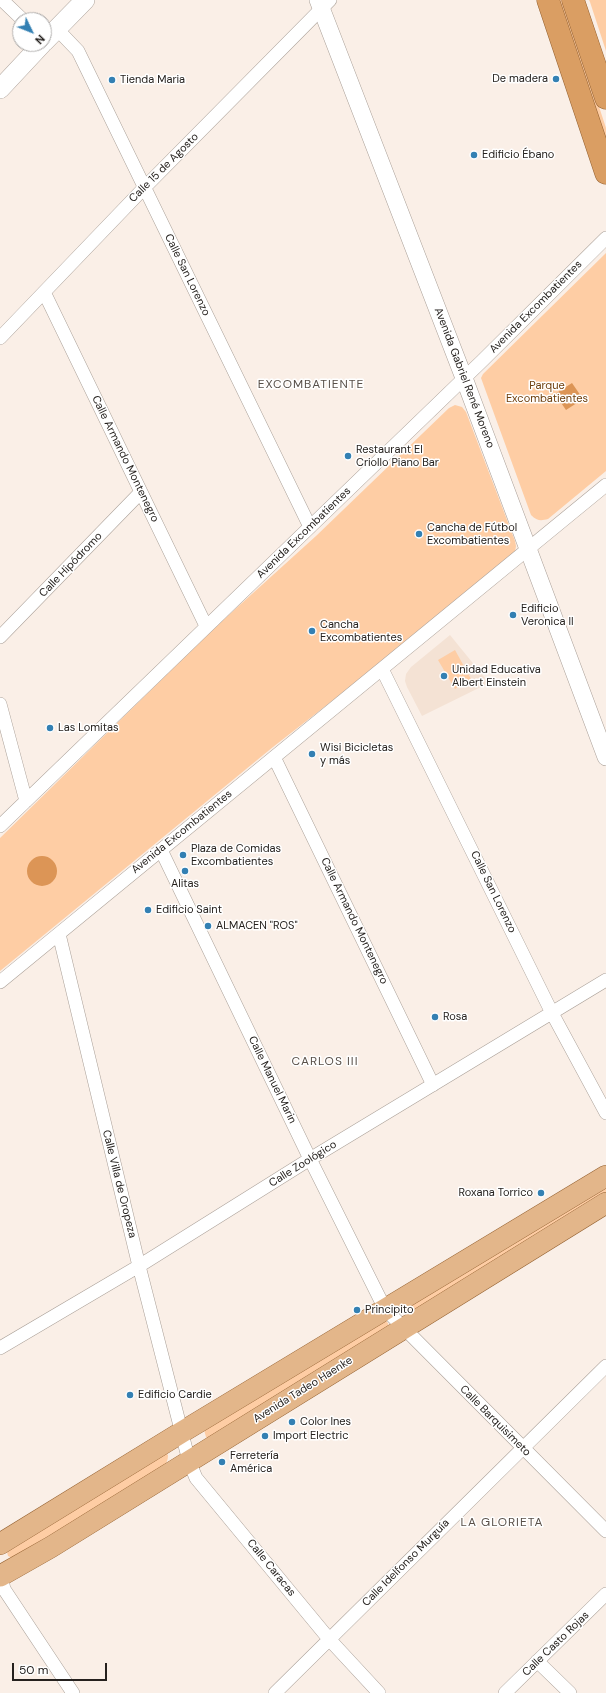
<!DOCTYPE html>
<meta charset="utf-8">
<style>
body{margin:0}
#map{position:relative;width:606px;height:1693px;overflow:hidden;background:#faefe7;font-family:"DM Sans",sans-serif}
canvas{display:block}
.north{position:absolute;left:12px;top:12px;width:40px;height:40px;box-sizing:border-box;background:#fff;border:1px solid #a8a6a5;border-radius:50%;rotate:133deg;font-size:11px;font-weight:700;line-height:16px;text-align:center;color:#25211e}
.north::after{content:'';display:block;margin:auto;width:14px;height:18px;background:#3380b3;clip-path:polygon(50% 0,100% 100%,50% 72%,0 100%)}
.scale{position:absolute;left:12px;top:1663px;width:95px;height:18px;box-sizing:border-box;border:2px solid #25211e;border-top:0;padding-left:5px;font-size:12px;line-height:14px;white-space:nowrap;color:#25211e;-webkit-text-stroke:3px #fff;paint-order:stroke}
</style>
<div id="map">
<canvas width="606" height="1693"></canvas>
<div class="north">N</div>
<div class="scale">50 m</div>
</div>
<script>
const ctx = document.querySelector('canvas').getContext('2d');
ctx.lineJoin = 'round';
function fillPath(path, color) { ctx.fillStyle = color; ctx.fill(path, 'evenodd'); }
function stroke(path, color, width, dash) { ctx.strokeStyle = color; ctx.lineWidth = width; ctx.lineCap = dash ? 'butt' : 'round'; ctx.setLineDash(dash || []); ctx.stroke(path); }
function drawText(font, color, halo, rows, align = 'center') {
  ctx.font = font + ' "DM Sans",sans-serif'; ctx.lineWidth = 3; ctx.setLineDash([]); ctx.textBaseline = 'middle'; ctx.strokeStyle = halo; ctx.fillStyle = color; for (const [text, x, y, turn = 0] of rows) {
    ctx.save(); ctx.translate(x, y); ctx.rotate((+turn || 0) * Math.PI / 180); ctx.textAlign = isNaN(turn) ? turn : align; if (halo) ctx.strokeText(text, 0, 0); ctx.fillText(text, 0, 0); ctx.restore();
  }
}
fillPath(new Path2D(`
 M 450,635 L 489,683 L 422,716 L 407,687 L 405,681 L 406,674 L 411,667 Z`), '#f4e2d4');
fillPath(new Path2D(`
 M 558,0 L 564,0 L 606,128 L 606,144 Z
 M 589,0 L 606,0 L 606,51 L 590,2 Z
 M 606,253 L 606,471 L 548,519 C 541,521 537,521 531,515 L 481,378 L 483,374 Z
 M 455,405 L 462,407 L 466,412 L 515,541 L 516,546 L 515,552 L 346,690 L 273,747 L 0,971 L 0,838 L 210,632 L 316,536 L 449,408 Z
 M 455,650 L 471,679 L 455,689 L 438,660 Z
 M 606,1186 L 606,1193 L 409,1313 L 406,1314 L 403,1311 L 404,1309 Z
 M 385,1320 L 388,1323 L 389,1327 L 208,1439 L 206,1437 L 204,1430 Z
 M 166,1453 L 168,1455 C 168,1461 166,1464 162,1468 L 12,1558 L 8,1556 L 7,1552 Z`), '#fecda4');
fillPath(new Path2D(`
 M 572,383 L 583,399 L 566,410 L 555,394 Z
 M27 871a15 15 0 1 1 30 0a15 15 0 1 1-30 0Z`), '#dc9556');
const minor = new Path2D(`
 M 2,0 L 23,20
 M 57,29 L 78,51 L 310,527
 M 44,292 L 206,626
 M 0,338 L 144,188 L 330,0
 M 0,637 L 141,492
 M 382,669 L 552,1013 L 606,1113
 M 0,704 L 26,801
 M 274,757 L 433,1085
 M 0,826 L 482,361 L 606,238
 M 161,850 L 310,1159 L 385,1309 L 606,1531
 M 59,934 L 139,1266 L 189,1461 L 196,1478 L 329,1639 L 379,1693
 M 0,982 L 606,485
 M 0,1348 L 139,1266 L 310,1159 L 606,980
 M 0,1572 L 4,1589 L 73,1693
 M 537,1661 L 570,1693
 M 275,1693 L 606,1366
 M 505,1693 L 606,1594`);
const tertiary = new Path2D(`
 M 318,0 L 464,378 L 606,757`);
const secondary = new Path2D(`
 M 44,42 L 85,0
 M 0,89 L 42,44`);
const primary = new Path2D(`
 M 0,1544 L 182,1432 L 606,1176
 M 0,1576 L 51,1547 L 606,1203`);
const trunk = new Path2D(`
 M 548,0 L 606,173
 M 573,0 L 606,98`);
stroke(minor, '#aba199', 14);
stroke(tertiary, '#aba199', 18);
stroke(secondary, '#aba199', 20);
stroke(primary, '#956232', 22);
stroke(trunk, '#956232', 23);
stroke(minor, '#fff', 13);
stroke(tertiary, '#fff', 17);
stroke(secondary, '#fff', 19);
stroke(primary, '#e3b68a', 21);
stroke(trunk, '#da9e63', 22);
for (const [x, y, r, color] of [
 [556,79,4,"#3380b3"],
 [112,80,4,"#3380b3"],
 [474,155,4,"#3380b3"],
 [348,456,4,"#3380b3"],
 [419,534,4,"#3380b3"],
 [513,615,4,"#3380b3"],
 [312,631,4,"#3380b3"],
 [444,676,4,"#3380b3"],
 [50,728,4,"#3380b3"],
 [312,754,4,"#3380b3"],
 [183,855,4,"#3380b3"],
 [185,871,4,"#3380b3"],
 [148,910,4,"#3380b3"],
 [208,926,4,"#3380b3"],
 [435,1017,4,"#3380b3"],
 [541,1193,4,"#3380b3"],
 [357,1310,4,"#3380b3"],
 [130,1395,4,"#3380b3"],
 [292,1422,4,"#3380b3"],
 [265,1436,4,"#3380b3"],
 [222,1462,4,"#3380b3"]
]) { const dot = new Path2D(); dot.arc(x, y, r, 0, 2 * Math.PI); ctx.fillStyle = color; ctx.fill(dot); stroke(dot, '#fff', 1.5); }
drawText('11px', '#25211e', '#fff', [
 ["De madera",548,79,"right"],
 ["Tienda Maria",120,80],
 ["Edificio Ébano",482,155],
 ["Restaurant El",356,450],
 ["Criollo Piano Bar",356,463],
 ["Cancha de Fútbol",427,528],
 ["Excombatientes",427,541],
 ["Edificio",521,609],
 ["Veronica II",521,622],
 ["Cancha",320,625],
 ["Excombatientes",320,638],
 ["Unidad Educativa",452,670],
 ["Albert Einstein",452,683],
 ["Las Lomitas",58,728],
 ["Wisi Bicicletas",320,748],
 ["y más",320,761],
 ["Plaza de Comidas",191,849],
 ["Excombatientes",191,862],
 ["Alitas",185,884,"center"],
 ["Edificio Saint",156,910],
 ["ALMACEN \"ROS\"",216,926],
 ["Rosa",443,1017],
 ["Roxana Torrico",533,1193,"right"],
 ["Principito",365,1310],
 ["Edificio Cardie",138,1395],
 ["Color Ines",300,1422],
 ["Import Electric",273,1436],
 ["Ferretería",230,1456],
 ["América",230,1469]
], 'left');
drawText('11px', '#25211e', '#fff', [
 ["Calle 15 de Agosto",164,168,-45],
 ["Calle San Lorenzo",187,275,64],
 ["Avenida Excombatientes",536,307,-45],
 ["Avenida Gabriel René Moreno",464,378,69],
 ["Calle Armando Montenegro",125,459,64],
 ["Avenida Excombatientes",304,533,-44],
 ["Calle Hipódromo",71,565,-46],
 ["Avenida Excombatientes",182,832,-39],
 ["Calle San Lorenzo",493,892,64],
 ["Calle Armando Montenegro",354,921,64],
 ["Calle Manuel Marin",272,1080,64],
 ["Calle Zoológico",303,1164,-32],
 ["Calle Villa de Oropeza",119,1184,76],
 ["Avenida Tadeo Haenke",303,1390,-32],
 ["Calle Barquisimeto",495,1421,45],
 ["Calle Idelfonso Murguía",406,1563,-45],
 ["Calle Caracas",271,1568,51],
 ["Calle Casto Rojas",556,1644,-44]
]);
drawText('11px', '#6d3e0c', '#fff', [
 ["Parque",547,386],
 ["Excombatientes",547,399]
]);
ctx.letterSpacing = '1px';
drawText('12px', '#584f48', '#fff', [
 ["EXCOMBATIENTE",311,385],
 ["CARLOS III",325,1062],
 ["LA GLORIETA",502,1523]
]);
ctx.letterSpacing = '0px';
</script>
